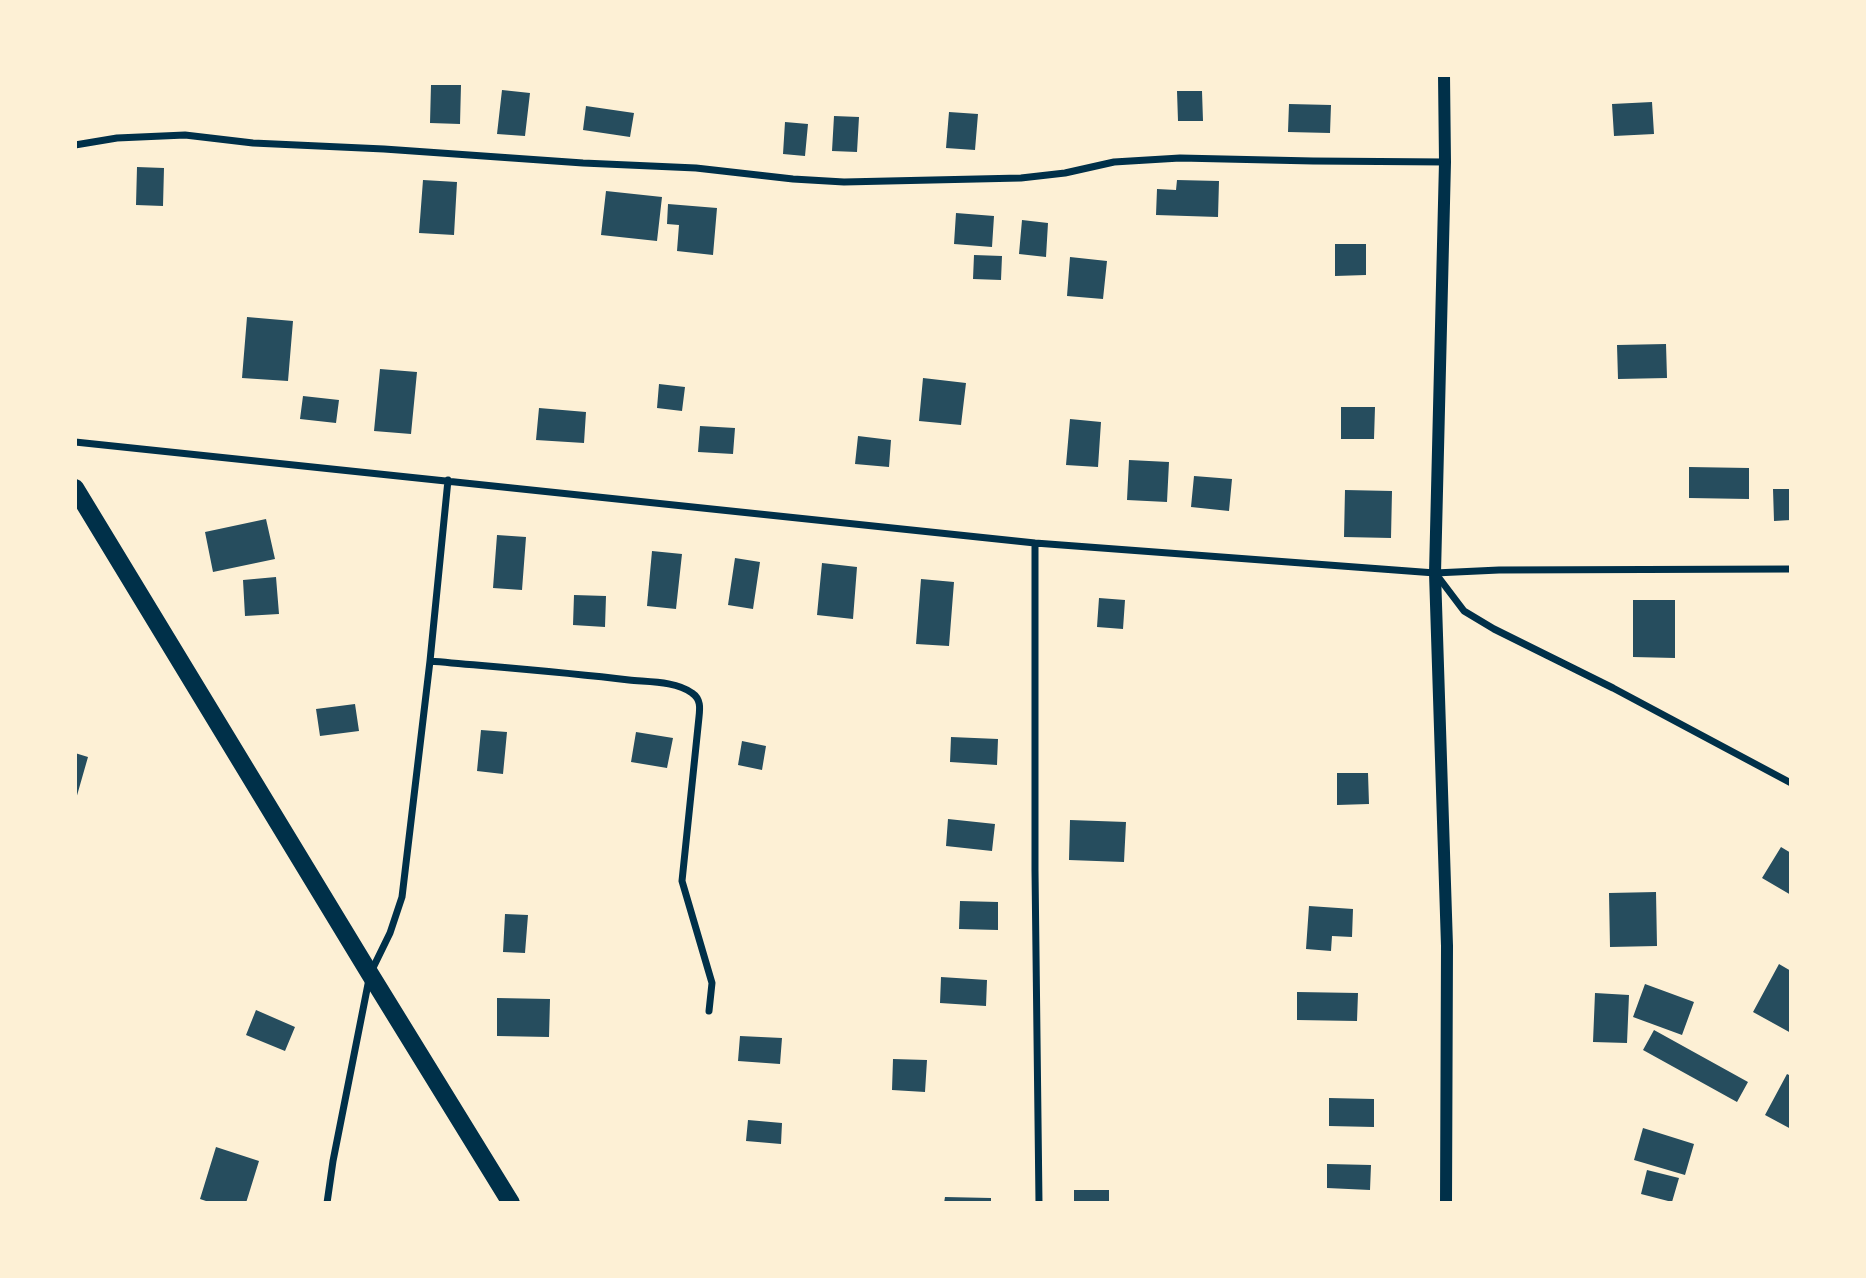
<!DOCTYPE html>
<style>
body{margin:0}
#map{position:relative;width:1866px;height:1278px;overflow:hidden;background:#fdf0d5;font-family:"Sofia Sans Condensed",sans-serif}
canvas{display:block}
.frame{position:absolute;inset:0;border:77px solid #fdf0d5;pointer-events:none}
</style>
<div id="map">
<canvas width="1866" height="1278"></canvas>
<div class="frame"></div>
</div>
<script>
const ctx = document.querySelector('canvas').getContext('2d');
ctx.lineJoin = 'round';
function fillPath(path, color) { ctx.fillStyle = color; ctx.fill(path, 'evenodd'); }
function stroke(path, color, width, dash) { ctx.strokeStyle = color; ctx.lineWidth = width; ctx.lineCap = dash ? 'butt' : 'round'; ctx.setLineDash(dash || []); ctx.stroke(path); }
fillPath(new Path2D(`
 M 431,85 L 461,85 L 460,124 L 430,123 Z
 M 502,90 L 530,93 L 525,136 L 497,134 Z
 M 1177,91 L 1202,91 L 1203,121 L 1178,121 Z
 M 1652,102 L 1654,134 L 1614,136 L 1612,104 Z
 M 1289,104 L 1331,105 L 1330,133 L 1288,132 Z
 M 586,106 L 634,113 L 630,137 L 583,130 Z
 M 949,112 L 978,114 L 975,150 L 946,148 Z
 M 834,116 L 859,117 L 857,152 L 832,151 Z
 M 785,122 L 808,124 L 805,156 L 783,154 Z
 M 137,167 L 164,168 L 163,206 L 136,205 Z
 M 423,180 L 457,182 L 454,235 L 419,233 Z
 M 1177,180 L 1219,181 L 1218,217 L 1156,215 L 1157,189 L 1176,190 Z
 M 606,191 L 662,197 L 657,241 L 601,235 Z
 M 668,204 L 717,208 L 713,255 L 677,251 L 679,225 L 667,224 Z
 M 956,213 L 994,216 L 992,247 L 954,244 Z
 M 1022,220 L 1048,223 L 1046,257 L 1019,254 Z
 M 1335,244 L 1366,244 L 1366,275 L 1335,276 Z
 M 974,255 L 1002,256 L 1001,280 L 973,279 Z
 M 1070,257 L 1107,261 L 1103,299 L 1067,296 Z
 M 247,317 L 293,321 L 288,381 L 242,378 Z
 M 1666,344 L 1667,378 L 1618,379 L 1617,345 Z
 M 380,369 L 417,372 L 411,434 L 374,431 Z
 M 923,378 L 966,383 L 961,425 L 919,421 Z
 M 659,384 L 685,387 L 682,411 L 657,408 Z
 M 303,396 L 339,400 L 336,423 L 300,419 Z
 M 1341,407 L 1375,407 L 1374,439 L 1341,439 Z
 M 539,408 L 586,412 L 584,443 L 536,440 Z
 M 1070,419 L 1101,422 L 1098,467 L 1066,465 Z
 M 700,426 L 735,428 L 733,454 L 698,452 Z
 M 858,436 L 891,440 L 889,467 L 855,464 Z
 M 1129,460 L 1169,462 L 1167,502 L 1127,500 Z
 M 1689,467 L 1749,468 L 1749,499 L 1689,498 Z
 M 1194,476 L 1232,479 L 1229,511 L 1191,507 Z
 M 1773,489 L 1791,489 L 1791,520 L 1774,521 Z
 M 1345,490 L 1392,491 L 1391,538 L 1344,537 Z
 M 266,519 L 275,559 L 213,572 L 205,532 Z
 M 497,535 L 526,537 L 522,590 L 493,588 Z
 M 652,551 L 682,554 L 676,609 L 647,606 Z
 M 735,558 L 760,562 L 753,609 L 728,605 Z
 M 822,563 L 857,567 L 853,619 L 817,615 Z
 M 276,577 L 279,614 L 245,616 L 243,580 Z
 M 921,579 L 954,582 L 949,646 L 916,644 Z
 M 574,595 L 606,596 L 605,627 L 573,625 Z
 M 1099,598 L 1125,600 L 1123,629 L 1097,627 Z
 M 1633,600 L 1675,600 L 1675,658 L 1633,657 Z
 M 355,704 L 359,731 L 320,736 L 316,709 Z
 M 481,730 L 507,732 L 503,774 L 477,771 Z
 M 636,732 L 673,738 L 667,768 L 631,762 Z
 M 951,737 L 998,739 L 997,765 L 950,762 Z
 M 742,741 L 766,746 L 762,770 L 738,765 Z
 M 75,753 L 88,757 L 76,799 L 75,799 Z
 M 1337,773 L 1368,773 L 1369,804 L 1337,805 Z
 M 948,819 L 995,824 L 992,851 L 946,846 Z
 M 1070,820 L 1126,822 L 1124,862 L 1069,860 Z
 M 1781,847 L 1791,853 L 1791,895 L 1762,878 Z
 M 1656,892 L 1657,946 L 1610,947 L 1609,893 Z
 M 960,901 L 998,902 L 998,930 L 959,929 Z
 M 1309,906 L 1353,909 L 1352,937 L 1332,936 L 1331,951 L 1306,949 Z
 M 505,914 L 528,915 L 525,953 L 503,952 Z
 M 1779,964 L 1791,971 L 1791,1033 L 1753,1012 Z
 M 941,977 L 987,980 L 986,1006 L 940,1003 Z
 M 1645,984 L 1694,1002 L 1682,1035 L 1633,1017 Z
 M 1297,992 L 1358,993 L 1357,1021 L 1297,1020 Z
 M 1595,993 L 1629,995 L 1627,1043 L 1593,1042 Z
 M 497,998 L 550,999 L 549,1037 L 497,1036 Z
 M 256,1010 L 295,1027 L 285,1051 L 246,1035 Z
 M 1654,1030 L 1748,1082 L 1737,1102 L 1643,1050 Z
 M 740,1036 L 782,1038 L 780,1064 L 738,1061 Z
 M 893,1059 L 927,1060 L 925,1092 L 892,1090 Z
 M 1787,1074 L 1791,1076 L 1791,1129 L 1765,1115 Z
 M 1329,1098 L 1374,1099 L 1374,1127 L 1329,1126 Z
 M 748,1120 L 782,1123 L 781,1144 L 746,1141 Z
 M 1643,1128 L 1694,1144 L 1685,1175 L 1634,1160 Z
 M 216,1147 L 259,1161 L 246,1203 L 212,1203 L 200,1199 Z
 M 1327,1164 L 1371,1165 L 1370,1190 L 1327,1188 Z
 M 1647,1170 L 1679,1178 L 1672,1202 L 1641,1194 Z
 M 1074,1190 L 1109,1190 L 1109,1203 L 1074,1203 Z
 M 945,1197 L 991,1198 L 991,1203 L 944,1203 Z`), '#264d5e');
stroke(new Path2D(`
 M 75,145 L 117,138 L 185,135 L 253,143 L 384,149 L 583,163 L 696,168 L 793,179 L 844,182 L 1021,178 L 1065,173 L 1114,162 L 1180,158 L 1313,161 L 1445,162
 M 75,442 L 1035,543 L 1435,573 L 1499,570 L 1791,569
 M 1035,543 L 1035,870 L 1039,1203
 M 1436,574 L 1464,611 L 1494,629 L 1613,688 L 1791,783
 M 430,661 C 496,667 563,672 629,680 C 648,682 676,681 692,693 C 701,699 700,708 699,717 L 682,881 L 712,983 L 709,1011
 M 327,1203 L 333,1161 L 370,974 L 390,933 L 402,897 L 430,661 L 448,480`), '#003049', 7);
stroke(new Path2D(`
 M 1444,75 L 1445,162 L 1435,573 L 1447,946 L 1446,1203`), '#003049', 12);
stroke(new Path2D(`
 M 75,488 L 370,974 L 511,1203`), '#003049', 18);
</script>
